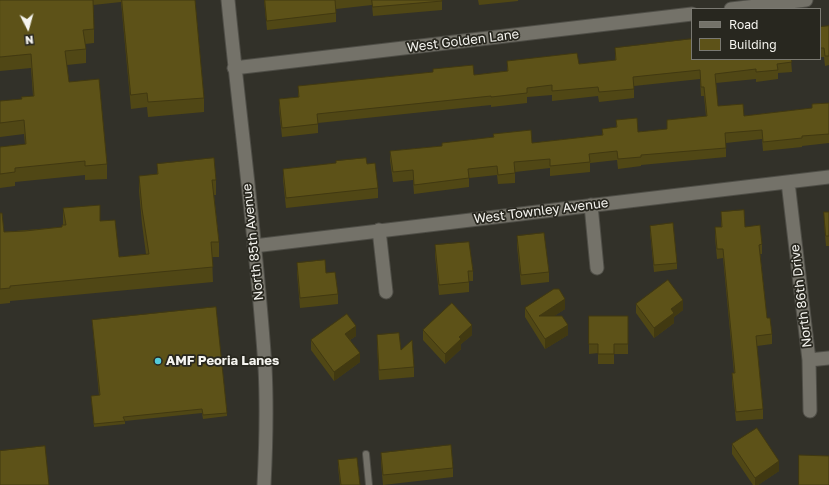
<!DOCTYPE html>
<style>
body{margin:0}
#map{position:relative;width:829px;height:485px;overflow:hidden;background:#323129;font-family:"Golos Text",sans-serif}
canvas{display:block}
.legend{position:absolute;left:691px;top:8px;width:130px;height:52px;box-sizing:border-box;background:#28271f;border:1px solid #7a7972;margin:0;padding:5px 7px;list-style:none;font-size:12px;color:#f5f4ef}
.legend li{display:flex;align-items:center;gap:8px;height:20px}
.legend b{width:20px;border:1px solid #7a7972}
.north{position:absolute;left:8px;top:8px;width:40px;height:40px;-webkit-text-stroke:3px #28271f;paint-order:stroke;rotate:174deg;font-size:11px;font-weight:700;line-height:16px;text-align:center;color:#f5f4ef}
.north::after{content:'';display:block;margin:auto;width:14px;height:18px;background:#f5f4ef;clip-path:polygon(50% 0,100% 100%,50% 72%,0 100%)}
</style>
<div id="map">
<canvas width="829" height="485"></canvas>
<ul class="legend">
<li><b style="height:5px;background:#747269"></b>Road</li>
<li><b style="height:11px;background:#5d5218"></b>Building</li>
</ul>
<div class="north">N</div>
</div>
<script>
const ctx = document.querySelector('canvas').getContext('2d');
ctx.lineJoin = 'round';
function stroke(path, color, width, dash) { ctx.strokeStyle = color; ctx.lineWidth = width; ctx.lineCap = dash ? 'butt' : 'round'; ctx.setLineDash(dash || []); ctx.stroke(path); }
function fillPath(path, color) { ctx.fillStyle = color; ctx.fill(path, 'evenodd'); }
function drawText(font, color, halo, rows, align = 'center') {
  ctx.font = font + ' "Golos Text",sans-serif'; ctx.lineWidth = 3.5; ctx.setLineDash([]); ctx.textBaseline = 'middle'; ctx.strokeStyle = halo; ctx.fillStyle = color; for (const [text, x, y, turn = 0] of rows) {
    ctx.save(); ctx.translate(x, y); ctx.rotate((+turn || 0) * Math.PI / 180); ctx.textAlign = isNaN(turn) ? turn : align; if (halo) ctx.strokeText(text, 0, 0); ctx.fillText(text, 0, 0); ctx.restore();
  }
}
const lane = new Path2D(`
 M 366,454 L 369,485`);
const street = new Path2D(`
 M 228,0 C 240,122 257,244 265,367 C 267,406 266,446 264,485
 M 731,9 L 806,0
 M 234,68 L 692,14
 M 788,182 L 809,360 L 810,411
 M 591,205 L 597,268
 M 379,230 L 386,292
 M 254,246 L 829,177
 M 809,360 L 829,358`);
stroke(lane, '#4f4e47', 8);
stroke(street, '#4f4e47', 15);
stroke(lane, '#747269', 6);
stroke(street, '#747269', 13);
fillPath(new Path2D(`
 M 0,0 L 195,0 L 204,98 L 204,112 L 148,117 L 147,107 L 131,109 L 121,2 L 93,5 L 94,29 L 94,43 L 85,44 L 86,49 L 86,63 L 67,65 L 69,82 L 107,164 L 107,179 L 85,180 L 85,175 L 15,182 L 15,186 L 0,188 L 0,147 L 25,144 L 24,134 L 0,137 L 0,101 L 21,99 L 33,96 L 31,68 L 0,71 Z
 M 264,0 L 442,0 L 442,10 L 373,16 L 372,5 L 336,9 L 336,22 L 267,30 Z
 M 478,0 L 518,0 L 518,1 L 479,5 Z
 M 829,26 L 829,65 L 825,66 L 824,57 L 820,57 L 820,27 Z
 M 615,48 L 692,59 L 804,59 L 791,60 L 792,72 L 778,73 L 778,79 L 756,82 L 756,79 L 716,83 L 718,106 L 744,116 L 812,109 L 812,104 L 829,103 L 829,143 L 802,146 L 802,147 L 763,151 L 762,139 L 726,143 L 726,157 L 641,165 L 641,166 L 618,169 L 617,160 L 590,163 L 590,172 L 550,176 L 550,168 L 515,172 L 515,183 L 498,184 L 497,175 L 469,178 L 469,187 L 414,194 L 413,180 L 393,182 L 390,160 L 390,151 L 442,146 L 493,137 L 493,134 L 532,143 L 602,135 L 602,129 L 616,127 L 616,120 L 638,132 L 667,129 L 667,120 L 706,116 L 704,96 L 701,96 L 700,79 L 634,86 L 634,98 L 599,102 L 598,96 L 552,101 L 552,95 L 527,97 L 527,103 L 491,107 L 491,105 L 318,123 L 318,133 L 282,137 L 279,109 L 279,99 L 298,97 L 298,86 L 474,75 L 507,71 L 507,61 L 579,64 L 615,60 Z
 M 157,164 L 216,180 L 216,195 L 214,195 L 219,242 L 219,257 L 212,257 L 213,282 L 10,301 L 10,303 L 0,304 L 0,213 L 4,232 L 62,227 L 63,225 L 63,208 L 100,221 L 119,257 L 146,254 L 142,224 L 139,191 L 139,176 L 157,174 Z
 M 367,164 L 378,188 L 378,198 L 286,208 L 283,179 L 283,169 Z
 M 721,212 L 745,227 L 762,244 L 762,254 L 760,254 L 767,318 L 772,334 L 772,344 L 757,346 L 763,409 L 763,419 L 736,421 L 732,383 L 732,373 L 734,373 L 723,258 L 717,259 L 715,237 L 715,227 L 721,227 Z
 M 824,212 L 829,212 L 829,246 L 826,246 L 824,222 Z
 M 650,226 L 677,263 L 677,269 L 654,272 L 650,232 Z
 M 517,236 L 549,272 L 549,282 L 521,285 L 517,246 Z
 M 435,245 L 473,271 L 473,281 L 469,281 L 469,292 L 439,295 L 435,255 Z
 M 297,263 L 326,273 L 338,294 L 338,304 L 300,308 L 297,273 Z
 M 636,304 L 683,310 L 674,317 L 674,323 L 654,338 L 636,313 Z
 M 525,308 L 565,309 L 554,316 L 568,335 L 545,349 L 525,317 Z
 M 589,316 L 628,316 L 628,354 L 614,354 L 614,364 L 598,364 L 598,353 L 589,354 Z
 M 92,320 L 227,413 L 227,416 L 203,419 L 202,413 L 125,421 L 125,424 L 94,427 L 91,396 L 99,395 Z
 M 423,330 L 472,335 L 461,344 L 461,349 L 445,364 L 423,340 Z
 M 377,335 L 401,350 L 414,367 L 414,377 L 379,380 L 377,345 Z
 M 356,336 L 350,340 L 360,362 L 334,381 L 311,350 L 311,340 Z
 M 732,444 L 779,471 L 758,485 L 753,485 L 732,454 Z
 M 381,453 L 453,468 L 453,477 L 383,485 L 381,462 Z
 M 338,460 L 360,485 L 340,485 L 338,467 Z`), '#504715');
fillPath(new Path2D(`
 M 565,299 L 565,309 L 539,326 L 539,316 Z
 M 683,300 L 683,310 L 674,317 L 674,323 L 654,338 L 654,328 L 671,309 Z
 M 472,325 L 472,335 L 461,344 L 461,349 L 445,364 L 445,354 L 459,337 Z
 M 568,325 L 568,335 L 545,349 L 545,339 Z
 M 356,326 L 356,336 L 345,343 L 345,334 Z
 M 360,353 L 360,362 L 334,381 L 334,372 Z
 M 779,461 L 779,471 L 758,485 L 755,485 L 755,478 Z`), '#413911');
const building = new Path2D(`
 M 0,0 L 93,0 L 94,29 L 83,30 L 86,49 L 65,51 L 69,82 L 99,79 L 107,164 L 85,166 L 85,161 L 15,168 L 15,172 L 0,174 L 0,147 L 26,144 L 24,120 L 0,123 L 0,101 L 22,99 L 21,97 L 34,96 L 31,54 L 0,57 Z
 M 122,0 L 195,0 L 204,98 L 148,102 L 147,93 L 131,95 Z
 M 265,0 L 335,0 L 336,13 L 267,21 Z
 M 372,0 L 442,0 L 442,1 L 373,7 Z
 M 829,26 L 829,56 L 825,56 L 824,48 L 820,48 L 820,27 Z
 M 692,39 L 692,59 L 791,59 L 792,62 L 777,64 L 778,70 L 756,72 L 756,69 L 715,74 L 718,106 L 743,104 L 744,116 L 812,108 L 812,104 L 829,103 L 829,134 L 802,136 L 802,138 L 763,142 L 762,130 L 725,133 L 726,148 L 641,155 L 641,157 L 618,159 L 617,151 L 589,154 L 590,162 L 550,166 L 550,159 L 514,162 L 515,173 L 498,175 L 497,166 L 468,169 L 469,178 L 414,185 L 413,170 L 393,172 L 390,151 L 442,146 L 442,143 L 494,137 L 493,134 L 531,130 L 532,143 L 603,135 L 602,129 L 617,127 L 616,120 L 637,118 L 638,132 L 667,129 L 667,120 L 707,116 L 704,87 L 701,87 L 700,70 L 633,77 L 634,89 L 599,92 L 598,87 L 552,91 L 552,85 L 527,88 L 527,93 L 491,97 L 491,96 L 317,114 L 318,124 L 282,128 L 279,99 L 299,97 L 298,86 L 433,72 L 433,69 L 473,65 L 474,75 L 508,71 L 507,61 L 577,53 L 579,64 L 616,60 L 615,48 Z
 M 214,158 L 216,180 L 212,180 L 219,242 L 211,242 L 213,267 L 10,286 L 10,288 L 0,289 L 0,213 L 2,213 L 4,232 L 25,231 L 62,227 L 62,225 L 66,225 L 63,208 L 100,205 L 100,221 L 115,220 L 119,257 L 149,254 L 142,209 L 139,176 L 158,174 L 157,164 Z
 M 366,158 L 367,164 L 375,163 L 378,188 L 286,198 L 283,169 L 336,163 L 336,161 Z
 M 744,210 L 745,227 L 760,225 L 762,244 L 759,245 L 767,318 L 770,318 L 772,334 L 756,336 L 763,409 L 736,412 L 732,373 L 735,373 L 723,249 L 717,249 L 715,227 L 722,227 L 721,212 Z
 M 824,212 L 829,212 L 829,236 L 826,236 Z
 M 673,223 L 677,263 L 654,265 L 650,226 Z
 M 544,233 L 549,272 L 521,275 L 517,236 Z
 M 469,242 L 473,271 L 468,271 L 469,282 L 439,285 L 435,245 Z
 M 325,260 L 326,273 L 335,272 L 338,294 L 300,298 L 297,263 Z
 M 668,280 L 683,300 L 671,309 L 674,313 L 654,328 L 636,304 Z
 M 554,289 L 559,289 L 565,299 L 539,316 L 562,316 L 568,325 L 545,339 L 525,308 Z
 M 452,303 L 472,325 L 459,337 L 461,339 L 445,354 L 423,330 Z
 M 216,307 L 227,413 L 203,415 L 202,409 L 123,417 L 125,421 L 94,424 L 91,396 L 100,395 L 92,320 Z
 M 347,314 L 356,326 L 345,334 L 360,353 L 334,372 L 311,340 Z
 M 589,316 L 628,316 L 628,344 L 614,344 L 614,354 L 598,354 L 598,344 L 589,344 Z
 M 399,333 L 401,350 L 412,340 L 414,367 L 379,370 L 377,335 Z
 M 757,428 L 779,461 L 755,478 L 732,444 Z
 M 451,445 L 453,468 L 383,475 L 381,453 Z
 M 45,446 L 49,485 L 0,485 L 0,451 Z
 M 799,455 L 829,456 L 829,485 L 799,485 Z
 M 357,458 L 360,485 L 341,485 L 338,460 Z`);
fillPath(building, '#5d5218');
stroke(building, '#413911', 1);
for (const [x, y, r, color] of [
 [158,361,4,"#53cbda"]
]) { const dot = new Path2D(); dot.arc(x, y, r, 0, 2 * Math.PI); ctx.fillStyle = color; ctx.fill(dot); stroke(dot, '#28271f', 1.5); }
drawText('13px', '#f5f4ef', '#28271f', [
 ["West Golden Lane",463,41,-7],
 ["West Townley Avenue",541,211,-7],
 ["North 85th Avenue",253,242,-96],
 ["North 86th Drive",801,296,-97]
]);
drawText('bold 13px', '#f5f4ef', '#28271f', [
 ["AMF Peoria Lanes",166,361]
], 'left');
</script>
